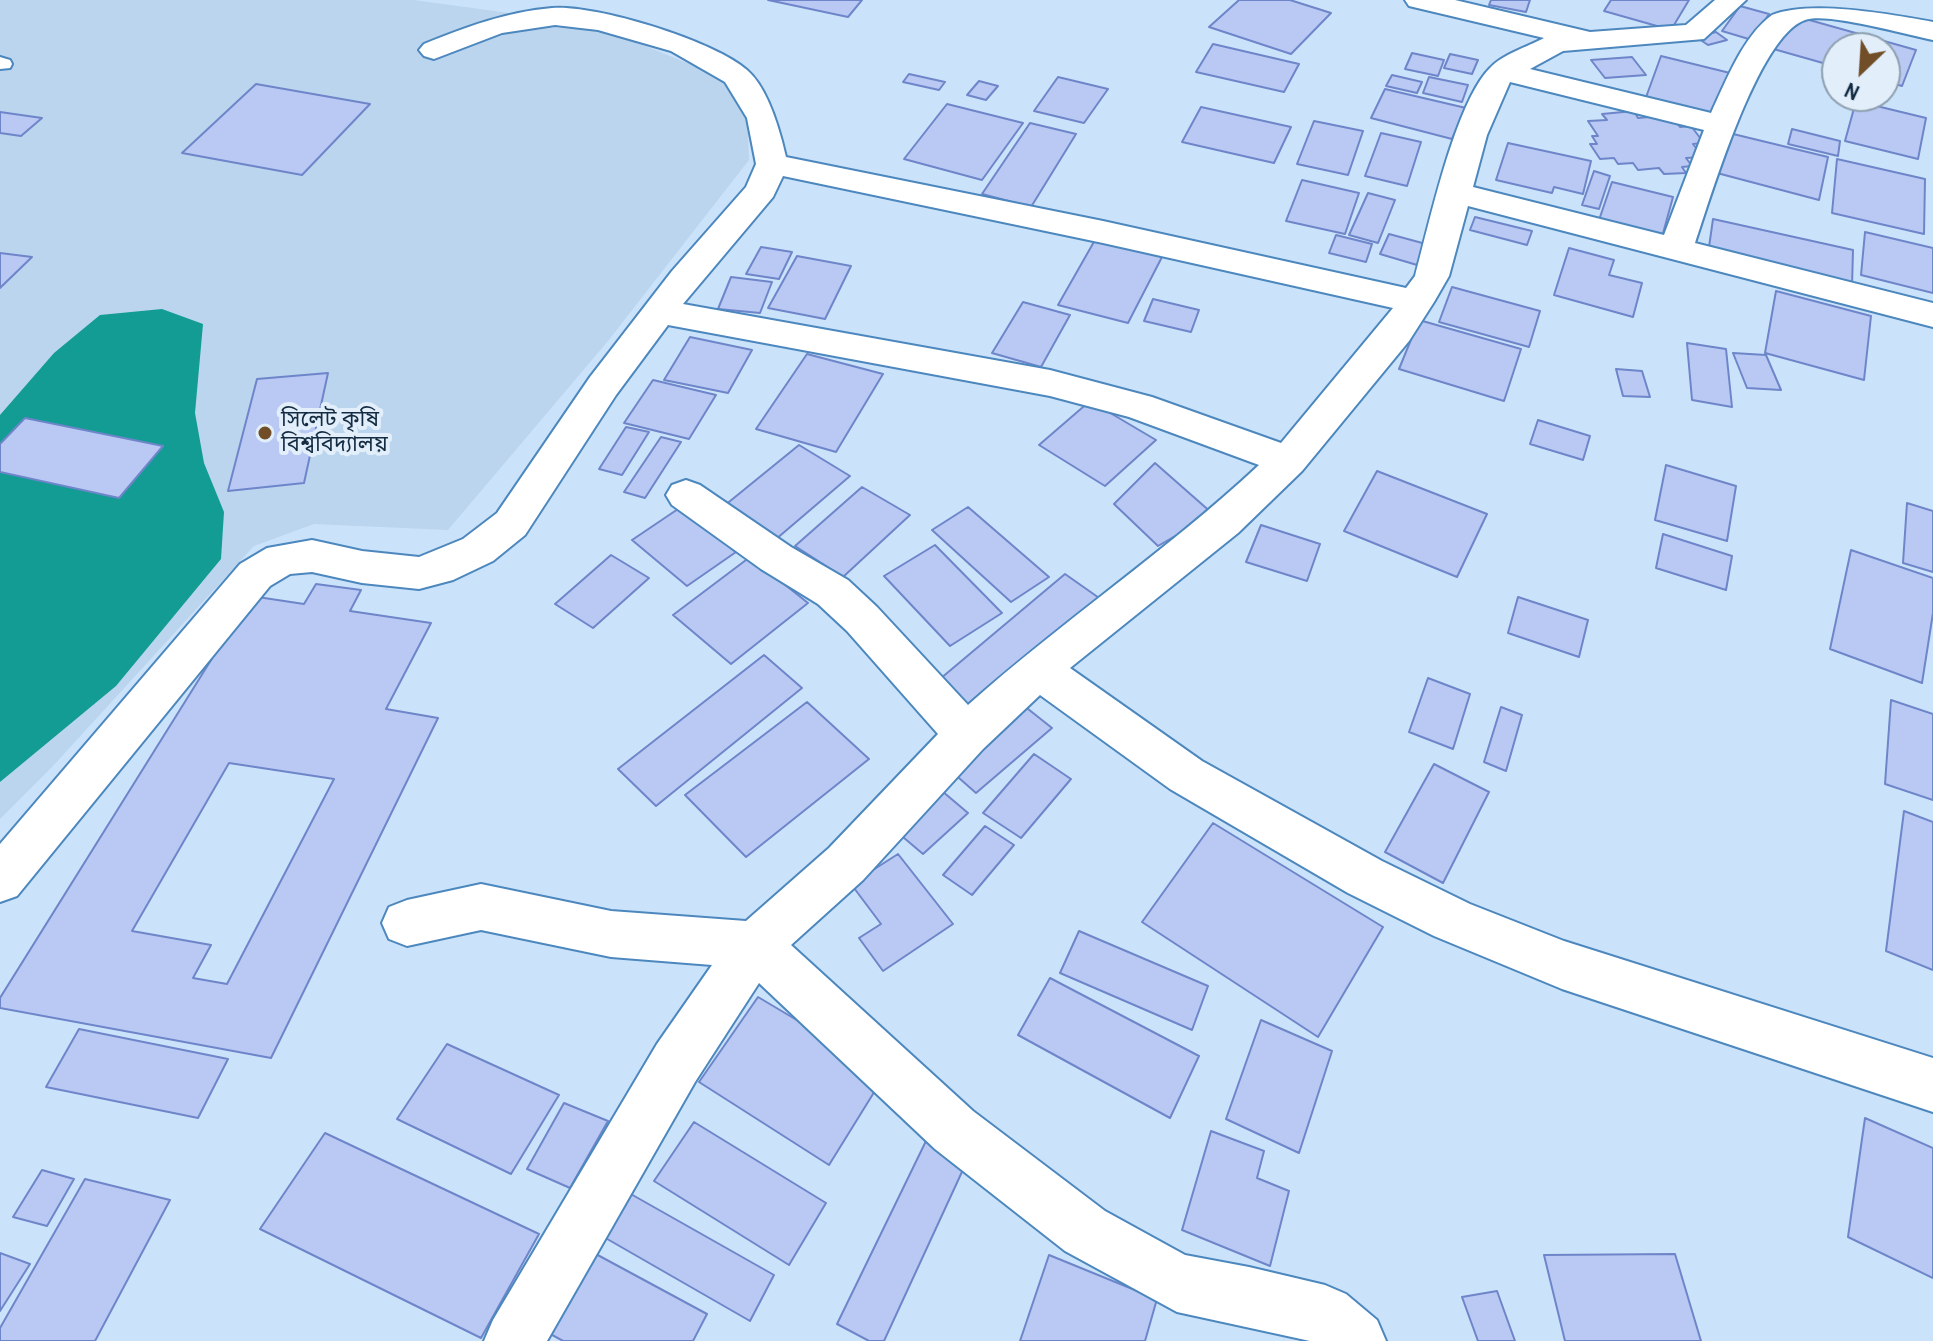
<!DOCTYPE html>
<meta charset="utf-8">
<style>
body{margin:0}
#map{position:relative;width:1933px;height:1341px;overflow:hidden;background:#cbe3fa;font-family:"Archivo Narrow",sans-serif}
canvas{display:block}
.north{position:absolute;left:1821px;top:32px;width:80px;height:80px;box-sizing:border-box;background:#e2eefa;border:2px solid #8fa0b0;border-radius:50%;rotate:205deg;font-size:22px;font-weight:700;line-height:32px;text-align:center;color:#132c42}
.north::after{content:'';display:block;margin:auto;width:28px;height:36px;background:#714e27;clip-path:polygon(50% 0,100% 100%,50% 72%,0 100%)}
</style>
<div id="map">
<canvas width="1933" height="1341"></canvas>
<div class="north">N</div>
</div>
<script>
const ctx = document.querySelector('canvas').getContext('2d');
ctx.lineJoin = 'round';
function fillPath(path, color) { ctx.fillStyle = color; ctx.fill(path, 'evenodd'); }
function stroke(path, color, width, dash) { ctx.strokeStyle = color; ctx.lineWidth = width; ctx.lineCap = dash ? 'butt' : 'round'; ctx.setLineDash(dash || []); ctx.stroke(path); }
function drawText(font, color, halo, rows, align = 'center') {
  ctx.font = font + ' "Archivo Narrow","Noto Sans Bengali",sans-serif'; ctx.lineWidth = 8; ctx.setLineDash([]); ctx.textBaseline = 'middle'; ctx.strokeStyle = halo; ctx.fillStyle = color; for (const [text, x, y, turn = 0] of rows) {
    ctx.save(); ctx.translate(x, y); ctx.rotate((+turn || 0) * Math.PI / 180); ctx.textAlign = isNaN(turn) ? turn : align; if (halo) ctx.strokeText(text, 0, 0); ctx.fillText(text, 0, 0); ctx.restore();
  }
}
fillPath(new Path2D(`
 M 0,0 L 414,0 L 509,13 L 539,27 L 584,29 L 633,41 L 727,79 L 747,110 L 749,160 L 608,341 L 448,530 L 314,524 L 254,546 L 53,766 L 0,819 Z`), '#bbd5ee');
fillPath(new Path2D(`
 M 162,309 L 203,324 L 195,413 L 204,463 L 224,512 L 221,559 L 116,686 L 0,782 L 0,415 L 54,353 L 100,315 Z`), '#129c94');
const building = new Path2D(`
 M 768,0 L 862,0 L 848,17 Z
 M 1239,0 L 1290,0 L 1331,13 L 1291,54 L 1209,27 Z
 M 1491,0 L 1530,0 L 1526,12 L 1489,5 Z
 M 1611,0 L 1689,0 L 1671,30 L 1604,11 Z
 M 1740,6 L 1769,14 L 1752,40 L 1722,31 Z
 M 1788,14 L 1916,50 L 1902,86 L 1885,81 L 1885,48 L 1837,48 L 1837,67 L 1770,48 Z
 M 1716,32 L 1727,40 L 1708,45 L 1696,37 Z
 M 1213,44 L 1299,64 L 1284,92 L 1196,72 Z
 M 1412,53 L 1444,60 L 1438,76 L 1405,69 Z
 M 1450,54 L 1478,60 L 1472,74 L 1444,68 Z
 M 1661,56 L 1730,73 L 1717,117 L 1645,100 Z
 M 1632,57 L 1646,75 L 1605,78 L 1591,60 Z
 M 909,74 L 945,82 L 939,90 L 903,82 Z
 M 1392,75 L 1422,82 L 1417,93 L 1386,86 Z
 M 1058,77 L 1108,89 L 1084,123 L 1034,111 Z
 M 1429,77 L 1468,85 L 1462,102 L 1423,93 Z
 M 979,81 L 998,86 L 986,100 L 967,95 Z
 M 256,84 L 370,104 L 302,175 L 182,153 Z
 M 1385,89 L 1466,108 L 1452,139 L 1371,118 Z
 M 1856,101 L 1926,118 L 1918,159 L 1845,141 Z
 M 947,104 L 1023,123 L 982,180 L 904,159 Z
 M 1201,107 L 1291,127 L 1274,163 L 1182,142 Z
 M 1634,111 L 1638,118 L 1671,115 L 1680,127 L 1691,126 L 1704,143 L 1693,144 L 1703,157 L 1686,158 L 1692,166 L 1682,167 L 1686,173 L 1664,174 L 1659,168 L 1638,170 L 1633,163 L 1618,164 L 1614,158 L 1600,159 L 1590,144 L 1597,144 L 1592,136 L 1598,136 L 1588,121 L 1607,120 L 1602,114 Z
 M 0,112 L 42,118 L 21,136 L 0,133 Z
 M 1314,121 L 1363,131 L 1348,175 L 1297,164 Z
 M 1030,123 L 1076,134 L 1031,207 L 982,194 Z
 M 1792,129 L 1840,141 L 1838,156 L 1788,144 Z
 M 1381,133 L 1421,142 L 1407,186 L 1365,176 Z
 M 1729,133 L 1828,157 L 1819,200 L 1717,173 Z
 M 1508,143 L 1591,161 L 1583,194 L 1554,187 L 1552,193 L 1496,180 Z
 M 1837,159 L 1925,179 L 1924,234 L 1832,213 Z
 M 1594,171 L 1610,176 L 1599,209 L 1582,205 Z
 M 1302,180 L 1359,193 L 1345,234 L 1286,221 Z
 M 1612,182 L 1673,197 L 1662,237 L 1599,220 Z
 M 1368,193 L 1395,200 L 1378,243 L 1349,235 Z
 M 1475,217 L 1532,231 L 1527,245 L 1470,230 Z
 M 1713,219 L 1853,250 L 1852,287 L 1708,254 Z
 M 1865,232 L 1933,248 L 1933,293 L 1861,275 Z
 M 1389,234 L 1426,244 L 1417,265 L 1380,254 Z
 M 1336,235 L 1372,244 L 1366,262 L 1329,253 Z
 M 1095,240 L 1162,257 L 1128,323 L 1058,305 Z
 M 761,247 L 792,252 L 779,279 L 746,274 Z
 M 1569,248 L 1614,260 L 1609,275 L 1642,283 L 1633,317 L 1554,295 Z
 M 0,253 L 32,257 L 0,288 Z
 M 797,256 L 851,266 L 825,319 L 768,308 Z
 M 731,277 L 772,282 L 760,313 L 718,309 Z
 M 1452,287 L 1540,311 L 1529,347 L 1439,322 Z
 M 1776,291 L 1871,316 L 1864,380 L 1765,353 Z
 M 1153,299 L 1199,310 L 1191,332 L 1144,321 Z
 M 1023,302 L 1070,315 L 1041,367 L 992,353 Z
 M 1419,320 L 1521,349 L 1504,401 L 1399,369 Z
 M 690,337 L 752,350 L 728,393 L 664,380 Z
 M 1687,343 L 1726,349 L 1732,407 L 1692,400 Z
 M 1733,353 L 1766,355 L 1781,390 L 1747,388 Z
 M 807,354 L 883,374 L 836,452 L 756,429 Z
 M 1616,369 L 1642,371 L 1650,397 L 1623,396 Z
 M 328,373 L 304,483 L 228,491 L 257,379 Z
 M 653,380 L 716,395 L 689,439 L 624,423 Z
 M 1090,401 L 1156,440 L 1105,486 L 1039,445 Z
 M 25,418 L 163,446 L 119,498 L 0,472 L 0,444 Z
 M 1538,420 L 1590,436 L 1583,460 L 1530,444 Z
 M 626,427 L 649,432 L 622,475 L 599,469 Z
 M 661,437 L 681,442 L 645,498 L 624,492 Z
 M 799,445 L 850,476 L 775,540 L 724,506 Z
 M 1155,463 L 1213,514 L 1158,546 L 1114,504 Z
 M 1666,465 L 1736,486 L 1727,541 L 1655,520 Z
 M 1377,471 L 1487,514 L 1457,577 L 1344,531 Z
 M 862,487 L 910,515 L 843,577 L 795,546 Z
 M 1907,503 L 1933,511 L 1933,572 L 1903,563 Z
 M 681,507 L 736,552 L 687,586 L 632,540 Z
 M 968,507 L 1049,577 L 1011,602 L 932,530 Z
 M 1261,525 L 1320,544 L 1307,581 L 1246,562 Z
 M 1663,534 L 1732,556 L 1726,590 L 1656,568 Z
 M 935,545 L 1002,613 L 950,646 L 884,576 Z
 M 1851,550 L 1933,578 L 1933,613 L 1922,683 L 1830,649 Z
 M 611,555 L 649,578 L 593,628 L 555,604 Z
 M 750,557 L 808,603 L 731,664 L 673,615 Z
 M 1065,574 L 1102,600 L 970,713 L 934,684 Z
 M 316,584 L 361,590 L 350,611 L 431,623 L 386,709 L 438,718 L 271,1058 L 0,1008 L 0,998 L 251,596 L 304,604 ZM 229,763 L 334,779 L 227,984 L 193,978 L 211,945 L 132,931 Z
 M 1518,597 L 1588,620 L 1579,657 L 1508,633 Z
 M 764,655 L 802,688 L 656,806 L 618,769 Z
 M 1428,678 L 1470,694 L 1453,749 L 1409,732 Z
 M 1891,700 L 1933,714 L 1933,800 L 1885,784 Z
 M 1018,701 L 1052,728 L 976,793 L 942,763 Z
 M 807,702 L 869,759 L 746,857 L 685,795 Z
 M 1501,707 L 1522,715 L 1506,771 L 1484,762 Z
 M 1034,754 L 1071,779 L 1021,838 L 983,813 Z
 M 1434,764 L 1489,792 L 1443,883 L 1385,852 Z
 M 942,791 L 968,813 L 923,854 L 897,832 Z
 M 1904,811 L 1933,822 L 1933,970 L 1886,951 Z
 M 1213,823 L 1383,927 L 1318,1037 L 1142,922 Z
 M 985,826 L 1014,845 L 972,895 L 943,875 Z
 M 898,854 L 953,924 L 883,971 L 859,938 L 881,924 L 851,884 Z
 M 1079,931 L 1208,986 L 1192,1030 L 1060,973 Z
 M 1050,978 L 1199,1056 L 1170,1118 L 1018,1035 Z
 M 758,997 L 886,1073 L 829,1165 L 699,1082 Z
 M 1261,1020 L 1332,1051 L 1299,1153 L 1226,1119 Z
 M 79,1029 L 228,1059 L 198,1118 L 46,1087 Z
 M 447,1044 L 559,1095 L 511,1174 L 397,1119 Z
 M 564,1103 L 608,1121 L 570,1188 L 527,1169 Z
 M 1865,1118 L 1933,1148 L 1933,1278 L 1848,1237 Z
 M 694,1122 L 826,1203 L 789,1265 L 654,1181 Z
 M 1211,1131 L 1264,1151 L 1257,1178 L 1289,1191 L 1270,1266 L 1182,1230 Z
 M 325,1133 L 539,1234 L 481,1338 L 260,1229 Z
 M 926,1141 L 967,1161 L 884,1341 L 869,1341 L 837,1324 Z
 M 42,1170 L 74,1179 L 47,1226 L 13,1217 Z
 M 85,1179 L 170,1200 L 95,1341 L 0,1341 L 0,1328 Z
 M 629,1193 L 774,1275 L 750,1321 L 602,1236 Z
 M 581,1246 L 707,1314 L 693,1341 L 563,1341 L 534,1325 Z
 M 0,1253 L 30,1264 L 0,1311 Z
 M 1675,1254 L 1701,1341 L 1565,1341 L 1544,1255 Z
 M 1049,1255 L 1157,1299 L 1145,1341 L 1020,1341 Z
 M 1497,1291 L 1515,1341 L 1478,1341 L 1462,1297 Z`);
fillPath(building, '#b9c9f4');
stroke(building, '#6e86c9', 2);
const service = new Path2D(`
 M 0,57 L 10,60 L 12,64 L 10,68 L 0,69 Z`);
const minor = new Path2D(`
 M 1405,0 L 1455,0 L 1590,32 L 1686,25 L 1715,0 L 1746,0 L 1704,39 L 1563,51 L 1530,69 L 1711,113 C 1726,81 1743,36 1772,15 C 1811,0 1889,14 1933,22 L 1933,40 C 1907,35 1827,12 1805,20 C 1758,36 1711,196 1695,243 L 1933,303 L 1933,327 L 1468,206 L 1449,276 L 1434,302 L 1409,341 L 1302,471 L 1238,533 L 1070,668 L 1202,761 L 1382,861 L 1470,904 L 1564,941 L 1933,1058 L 1933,1112 L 1562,989 L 1434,936 L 1348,893 L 1170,789 L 1040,695 L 983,749 L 863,880 L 791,945 L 973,1111 L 1105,1211 L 1185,1255 L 1249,1267 L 1325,1285 L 1346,1294 L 1377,1320 L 1386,1341 L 1310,1341 L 1177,1312 L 1065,1251 L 935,1149 L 759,983 L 695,1082 L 547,1341 L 484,1341 L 493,1320 L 657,1044 L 712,965 L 611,957 L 481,930 L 407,946 L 389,939 L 382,923 L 389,907 L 407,900 L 481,884 L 611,911 L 746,921 L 829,848 L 938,734 L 847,631 L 818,604 L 761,569 L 672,505 L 666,495 L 672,485 L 686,480 L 700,485 L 791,547 L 848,580 L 877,607 L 968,705 C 1062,621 1167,551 1259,465 L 1129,417 L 1050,396 L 668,325 L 616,395 L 525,535 L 493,561 L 453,580 L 419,589 L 362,583 L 312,572 L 290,574 L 270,586 L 17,896 L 0,902 L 0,844 L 240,564 L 267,548 L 312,540 L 362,551 L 419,557 L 463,539 L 497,513 L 590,377 L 672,271 L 746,187 L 756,164 L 747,118 L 725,82 L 671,51 L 598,30 L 555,25 L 502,33 L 434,59 L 424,56 L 419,50 L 424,44 C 466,27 506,12 552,8 C 595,4 715,41 747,70 C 768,88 780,131 786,157 L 1103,221 L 1406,288 L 1415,276 C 1429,225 1455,103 1490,68 C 1503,54 1527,47 1544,38 L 1409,6 ZM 1510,82 L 1704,130 L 1664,235 L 1473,187 L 1487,135 ZM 783,176 L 1103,243 L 1393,308 L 1281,443 L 1152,397 L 1050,370 L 683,304 L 773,197 Z`);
stroke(service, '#4c87be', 4);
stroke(minor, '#4c87be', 4);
fillPath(service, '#fff');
fillPath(minor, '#fff');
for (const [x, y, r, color] of [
 [265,433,8,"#714e27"]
]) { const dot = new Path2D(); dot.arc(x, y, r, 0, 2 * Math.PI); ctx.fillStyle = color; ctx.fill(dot); stroke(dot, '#e2eefa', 3); }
drawText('22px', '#132c42', '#e2eefa', [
 ["সিলেট কৃষি",281,420],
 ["বিশ্ববিদ্যালয়",281,445]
], 'left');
</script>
